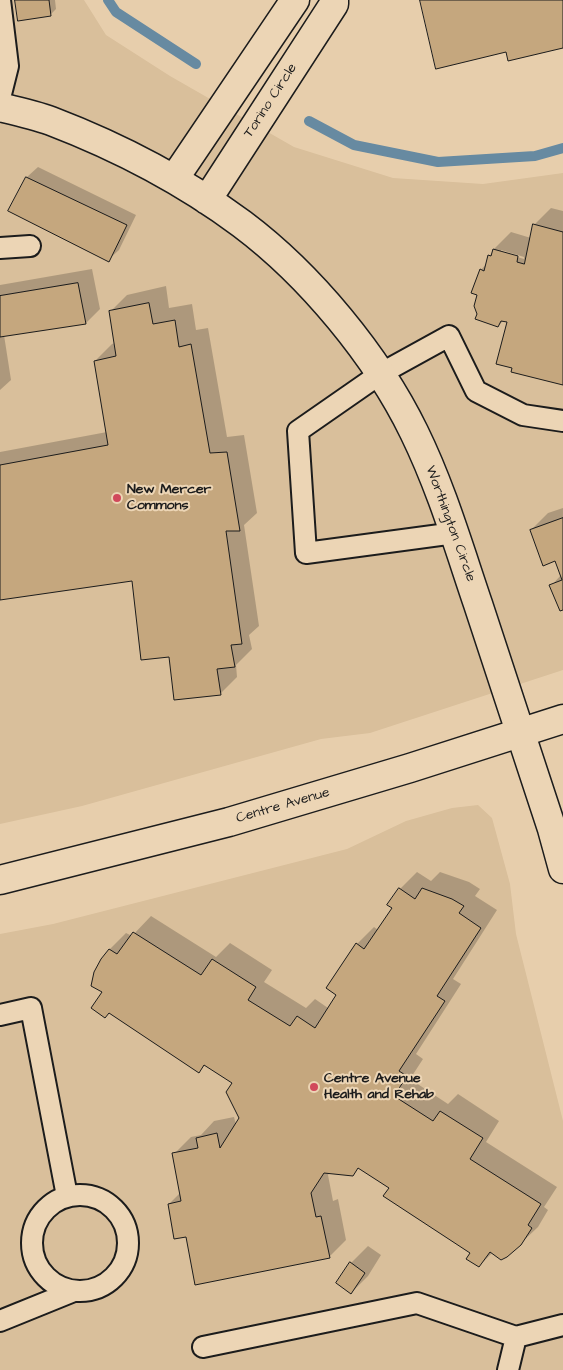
<!DOCTYPE html>
<style>
body{margin:0}
canvas{display:block;background:#e7ceac}
</style>
<canvas width="563" height="1370"></canvas>
<script>
const ctx = document.querySelector('canvas').getContext('2d');
ctx.lineJoin = 'round';
function fillPath(path, color) { ctx.fillStyle = color; ctx.fill(path, 'evenodd'); }
function stroke(path, color, width, dash) { ctx.strokeStyle = color; ctx.lineWidth = width; ctx.lineCap = dash ? 'butt' : 'round'; ctx.setLineDash(dash || []); ctx.stroke(path); }
function drawText(font, color, halo, rows, align = 'center') {
  ctx.font = font + ' "Architects Daughter",sans-serif'; ctx.lineWidth = 4; ctx.setLineDash([]); ctx.textBaseline = 'middle'; ctx.strokeStyle = halo; ctx.fillStyle = color; for (const [text, x, y, turn = 0] of rows) {
    ctx.save(); ctx.translate(x, y); ctx.rotate((+turn || 0) * Math.PI / 180); ctx.textAlign = isNaN(turn) ? turn : align; if (halo) ctx.strokeText(text, 0, 0); ctx.fillText(text, 0, 0); ctx.restore();
  }
}
fillPath(new Path2D(`
 M 0,0 L 84,0 L 106,35 L 170,76 L 294,147 L 393,178 L 483,184 L 563,173 L 563,670 L 370,733 L 321,739 L 82,806 L 0,824 Z
 M 478,805 L 492,818 L 510,884 L 516,934 L 563,1121 L 563,1370 L 0,1370 L 0,934 L 53,924 L 347,849 L 406,821 L 452,808 Z`), '#d9bf9b');
fillPath(new Path2D(`
 M 17,0 L 55,0 L 56,9 L 51,14 Z
 M 38,167 L 136,215 L 119,250 L 108,260 L 10,211 L 27,177 Z
 M 551,208 L 563,211 L 563,384 L 508,321 L 504,320 L 498,326 L 481,270 L 487,263 L 490,256 L 494,249 L 511,232 L 531,238 L 534,225 ZM 501,250 L 524,257 L 524,259 L 501,252 Z
 M 92,269 L 100,309 L 86,323 L 4,335 L 11,380 L 0,390 L 0,285 Z
 M 166,286 L 169,308 L 192,304 L 196,330 L 208,328 L 227,437 L 244,435 L 257,513 L 244,525 L 259,626 L 249,635 L 252,649 L 236,665 L 237,677 L 220,694 L 170,656 L 133,580 L 0,599 L 0,452 L 107,432 L 95,361 L 112,344 L 115,343 L 110,312 L 127,295 Z
 M 563,508 L 563,609 L 551,586 L 561,575 L 556,560 L 531,530 L 548,513 Z
 M 417,872 L 431,881 L 440,872 L 469,882 L 480,889 L 475,896 L 497,910 L 453,979 L 461,984 L 416,1054 L 423,1059 L 410,1079 L 448,1104 L 458,1094 L 499,1121 L 486,1142 L 557,1187 L 544,1207 L 548,1210 L 538,1227 L 520,1244 L 493,1252 L 479,1266 L 472,1253 L 390,1188 L 359,1167 L 352,1175 L 330,1172 L 328,1175 L 333,1201 L 338,1199 L 346,1240 L 329,1257 L 187,1235 L 169,1204 L 181,1192 L 174,1154 L 191,1137 L 201,1135 L 214,1121 L 234,1117 L 236,1125 L 240,1118 L 233,1082 L 205,1065 L 199,1071 L 103,992 L 109,950 L 126,933 L 132,936 L 151,916 L 216,957 L 230,943 L 272,970 L 264,982 L 306,1008 L 315,999 L 328,1008 L 338,995 L 357,944 L 374,927 L 378,930 L 393,908 L 400,889 Z
 M 368,1246 L 381,1255 L 368,1276 L 351,1293 L 351,1263 Z`), '#0003');
stroke(new Path2D(`
 M 108,0 L 116,12 L 196,64
 M 309,121 L 354,145 L 438,162 L 535,156 L 563,148`), '#678aa1', 10);
const building = new Path2D(`
 M 15,0 L 49,0 L 51,16 L 18,21 Z
 M 420,0 L 563,0 L 563,48 L 508,61 L 506,52 L 436,69 Z
 M 26,177 L 127,225 L 109,262 L 8,211 Z
 M 533,224 L 563,232 L 563,385 L 511,372 L 512,368 L 496,364 L 507,322 L 501,321 L 498,327 L 475,319 L 477,314 L 474,306 L 477,295 L 471,293 L 480,269 L 484,271 L 488,255 L 491,256 L 493,249 L 518,256 L 517,262 L 524,264 Z
 M 78,283 L 86,324 L 0,337 L 0,296 Z
 M 149,303 L 153,324 L 175,320 L 179,347 L 191,344 L 210,453 L 227,452 L 240,531 L 226,531 L 242,644 L 231,645 L 235,667 L 217,669 L 221,695 L 174,700 L 169,657 L 141,660 L 132,581 L 0,600 L 0,465 L 108,445 L 94,361 L 116,356 L 109,311 Z
 M 563,518 L 563,610 L 560,611 L 549,585 L 562,580 L 555,561 L 543,566 L 530,530 Z
 M 399,888 L 415,899 L 422,888 L 452,899 L 464,906 L 459,913 L 481,928 L 437,996 L 445,1001 L 399,1071 L 407,1076 L 394,1096 L 433,1121 L 440,1111 L 483,1138 L 470,1159 L 541,1204 L 528,1225 L 532,1228 L 521,1245 L 507,1257 L 501,1260 L 490,1252 L 479,1267 L 466,1259 L 470,1253 L 383,1196 L 389,1188 L 358,1168 L 353,1176 L 324,1173 L 311,1193 L 316,1217 L 321,1216 L 330,1258 L 195,1285 L 186,1237 L 174,1239 L 168,1204 L 181,1201 L 172,1153 L 198,1148 L 196,1138 L 217,1133 L 220,1148 L 239,1118 L 226,1092 L 232,1083 L 204,1065 L 199,1073 L 109,1013 L 105,1018 L 91,1008 L 102,992 L 91,986 L 94,972 L 101,959 L 109,949 L 117,954 L 133,932 L 201,975 L 212,959 L 256,987 L 248,1000 L 290,1026 L 297,1016 L 315,1028 L 336,995 L 326,988 L 356,943 L 364,949 L 392,908 L 387,905 Z
 M 350,1262 L 365,1273 L 351,1294 L 336,1283 Z`);
fillPath(building, '#c5a77e');
stroke(building, '#1c1c1c', 1);
const service = new Path2D(`
 M 0,98 L 8,66 L 0,0
 M 0,248 L 30,246
 M 455,533 L 306,553 L 298,431 L 380,374 L 449,336 L 476,391 L 523,415 L 563,421
 M 0,1015 L 31,1008 L 67,1196
 M32 1243a48 48 0 1 1 96 0a48 48 0 1 1-96 0Z
 M 0,1321 L 74,1291
 M 203,1347 L 417,1303 L 516,1337 L 563,1325
 M 508,1370 L 516,1337`);
const minor = new Path2D(`
 M 0,107 C 17,111 35,115 51,121 C 119,147 184,181 242,224 C 310,275 377,356 414,432 C 441,487 458,545 478,604 C 503,679 527,754 552,829 L 563,869
 M 174,179 L 295,0
 M 207,200 L 334,4 L 334,0`);
const tertiary = new Path2D(`
 M 0,880 L 229,822 L 410,768 L 563,719`);
stroke(service, '#1c1c1c', 24);
stroke(minor, '#1c1c1c', 31);
stroke(tertiary, '#1c1c1c', 31);
stroke(service, '#ecd5b5', 20);
stroke(minor, '#ecd5b5', 28);
stroke(tertiary, '#ecd5b5', 28);
for (const [x, y, r, color] of [
 [117,498,5,"#d1495b"],
 [314,1087,5,"#d1495b"]
]) { const dot = new Path2D(); dot.arc(x, y, r, 0, 2 * Math.PI); ctx.fillStyle = color; ctx.fill(dot); stroke(dot, '#ecd5b5', 2); }
drawText('14px', '#1c1c1c', '#ecd5b5', [
 ["Torino Circle",271,101,-57],
 ["Worthington Circle",450,524,70],
 ["Centre Avenue",283,806,-16]
]);
drawText('bold 14px', '#1c1c1c', '#ecd5b5', [
 ["New Mercer",127,490],
 ["Commons",127,506],
 ["Centre Avenue",324,1079],
 ["Health and Rehab",324,1095]
], 'left');
</script>
